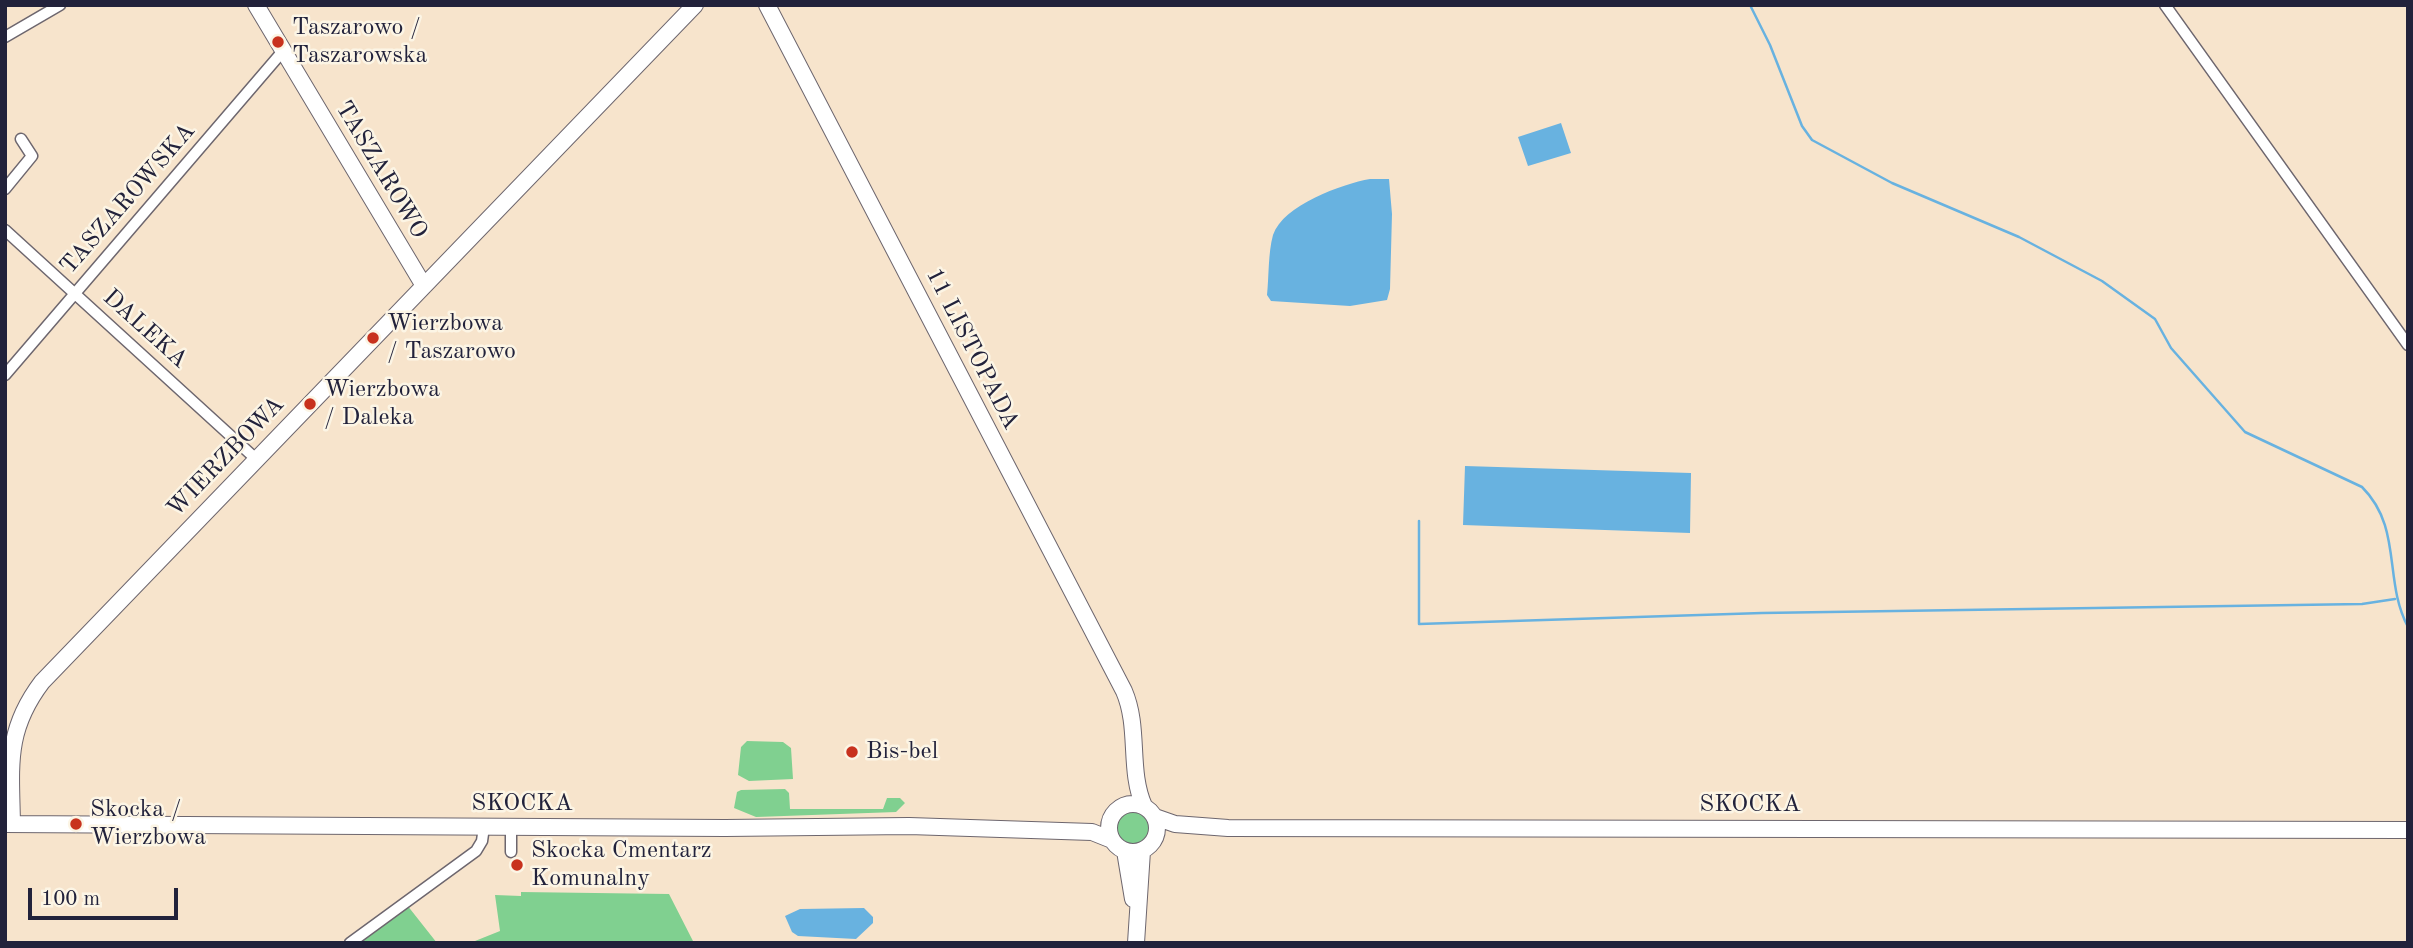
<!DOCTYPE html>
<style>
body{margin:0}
#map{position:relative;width:2413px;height:948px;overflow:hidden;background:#f7e4cc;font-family:"Old Standard TT",serif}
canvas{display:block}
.frame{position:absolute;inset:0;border:7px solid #22223b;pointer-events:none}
.scale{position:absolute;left:28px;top:888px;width:150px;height:32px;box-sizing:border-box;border:4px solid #22223b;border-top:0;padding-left:9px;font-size:21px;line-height:24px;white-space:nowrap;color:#22223b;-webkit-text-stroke:5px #fcf5e5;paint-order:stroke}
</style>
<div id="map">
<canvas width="2413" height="948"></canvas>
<div class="frame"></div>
<div class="scale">100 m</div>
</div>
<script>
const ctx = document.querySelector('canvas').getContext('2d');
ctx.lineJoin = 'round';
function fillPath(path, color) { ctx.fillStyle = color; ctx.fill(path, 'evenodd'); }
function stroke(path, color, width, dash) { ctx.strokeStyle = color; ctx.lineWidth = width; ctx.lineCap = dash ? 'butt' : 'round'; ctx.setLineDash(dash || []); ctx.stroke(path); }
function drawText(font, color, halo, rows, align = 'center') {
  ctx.font = font + ' "Old Standard TT",serif'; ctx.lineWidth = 5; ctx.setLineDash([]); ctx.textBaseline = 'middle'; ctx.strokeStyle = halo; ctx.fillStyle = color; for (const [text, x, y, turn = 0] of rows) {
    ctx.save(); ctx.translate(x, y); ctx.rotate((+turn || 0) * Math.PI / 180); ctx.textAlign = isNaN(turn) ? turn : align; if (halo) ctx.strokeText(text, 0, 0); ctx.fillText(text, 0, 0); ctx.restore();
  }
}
fillPath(new Path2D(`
 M 747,741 L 783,742 L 791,748 L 793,779 L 749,781 L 738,775 L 741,747 Z
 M 785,789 L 789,793 L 790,809 L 883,809 L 887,798 L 900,798 L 905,803 L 896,812 L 756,817 L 734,808 L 737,792 L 741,790 Z
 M1115 829a18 18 0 1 1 36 0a18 18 0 1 1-36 0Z
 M 521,892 L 669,894 L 694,943 L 470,943 L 500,931 L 495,895 L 521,896 Z
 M 407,905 L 437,943 L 357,943 Z`), '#80d090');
fillPath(new Path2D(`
 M 1561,123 L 1571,153 L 1528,166 L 1518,137 Z
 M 1370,179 L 1389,179 L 1392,214 L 1390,289 L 1387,300 L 1350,306 L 1271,301 L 1267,295 C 1269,277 1268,253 1273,235 C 1283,205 1342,184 1370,179 Z
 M 1465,466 L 1691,473 L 1690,533 L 1463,525 Z
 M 864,908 L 873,917 L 873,923 L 856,939 L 798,936 L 792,932 L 785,916 L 800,909 Z`), '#68b2e0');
stroke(new Path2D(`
 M 1750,5 L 1770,45 L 1802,126 L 1812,140 L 1892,183 L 2019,237 L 2102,281 L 2155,319 L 2171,348 L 2245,432 L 2362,487 C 2403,528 2383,580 2408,627
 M 1419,521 L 1419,624 L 1762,613 L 2362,604 L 2395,599`), '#68b2e0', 2.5);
const street = new Path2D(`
 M 2165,5 L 2408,345
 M 5,37 L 60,5
 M 5,189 L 32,156 L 21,139
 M 5,230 L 256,459
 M 5,375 L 283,51
 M 511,852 L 511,827
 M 350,943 L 476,851 L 482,841 L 484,827`);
const secondary = new Path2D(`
 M 256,5 L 424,286
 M 767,5 L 1124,691 C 1140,728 1128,770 1144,806
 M1109 828a24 24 0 1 1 48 0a24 24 0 1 1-48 0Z
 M 1155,817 L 1175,824 L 1228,828 L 2408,830
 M 5,824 L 725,828 L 909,826 L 1092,832 L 1112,840
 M 12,824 C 11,766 5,731 42,682 L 695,5
 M 1125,851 L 1133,899
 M 1136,943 L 1142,851`);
stroke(street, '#6d666e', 13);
stroke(secondary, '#6d666e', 18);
stroke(street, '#fff', 10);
stroke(secondary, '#fff', 16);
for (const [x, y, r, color] of [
 [278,42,7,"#c8321e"],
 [373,338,7,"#c8321e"],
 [310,404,7,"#c8321e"],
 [852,752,7,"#c8321e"],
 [76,824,7,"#c8321e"],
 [517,865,7,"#c8321e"]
]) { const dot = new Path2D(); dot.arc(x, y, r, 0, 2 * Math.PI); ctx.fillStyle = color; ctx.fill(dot); stroke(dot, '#fcf5e5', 2.5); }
drawText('24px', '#22223b', '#fcf5e5', [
 ["Taszarowo /",292,28],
 ["Taszarowska",292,56],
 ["Wierzbowa",387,324],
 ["/ Taszarowo",387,352],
 ["Wierzbowa",324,390],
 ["/ Daleka",324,418],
 ["Bis-bel",866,752],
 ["Skocka /",90,810],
 ["Wierzbowa",90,838],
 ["Skocka Cmentarz",531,851],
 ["Komunalny",531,879]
], 'left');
drawText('24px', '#22223b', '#fcf5e5', [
 ["TASZAROWO",381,170,59],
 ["TASZAROWSKA",128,199,-49],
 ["DALEKA",145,329,42],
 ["11 LISTOPADA",972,349,63],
 ["WIERZBOWA",226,457,-46],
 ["SKOCKA",522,804],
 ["SKOCKA",1750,805]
]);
</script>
